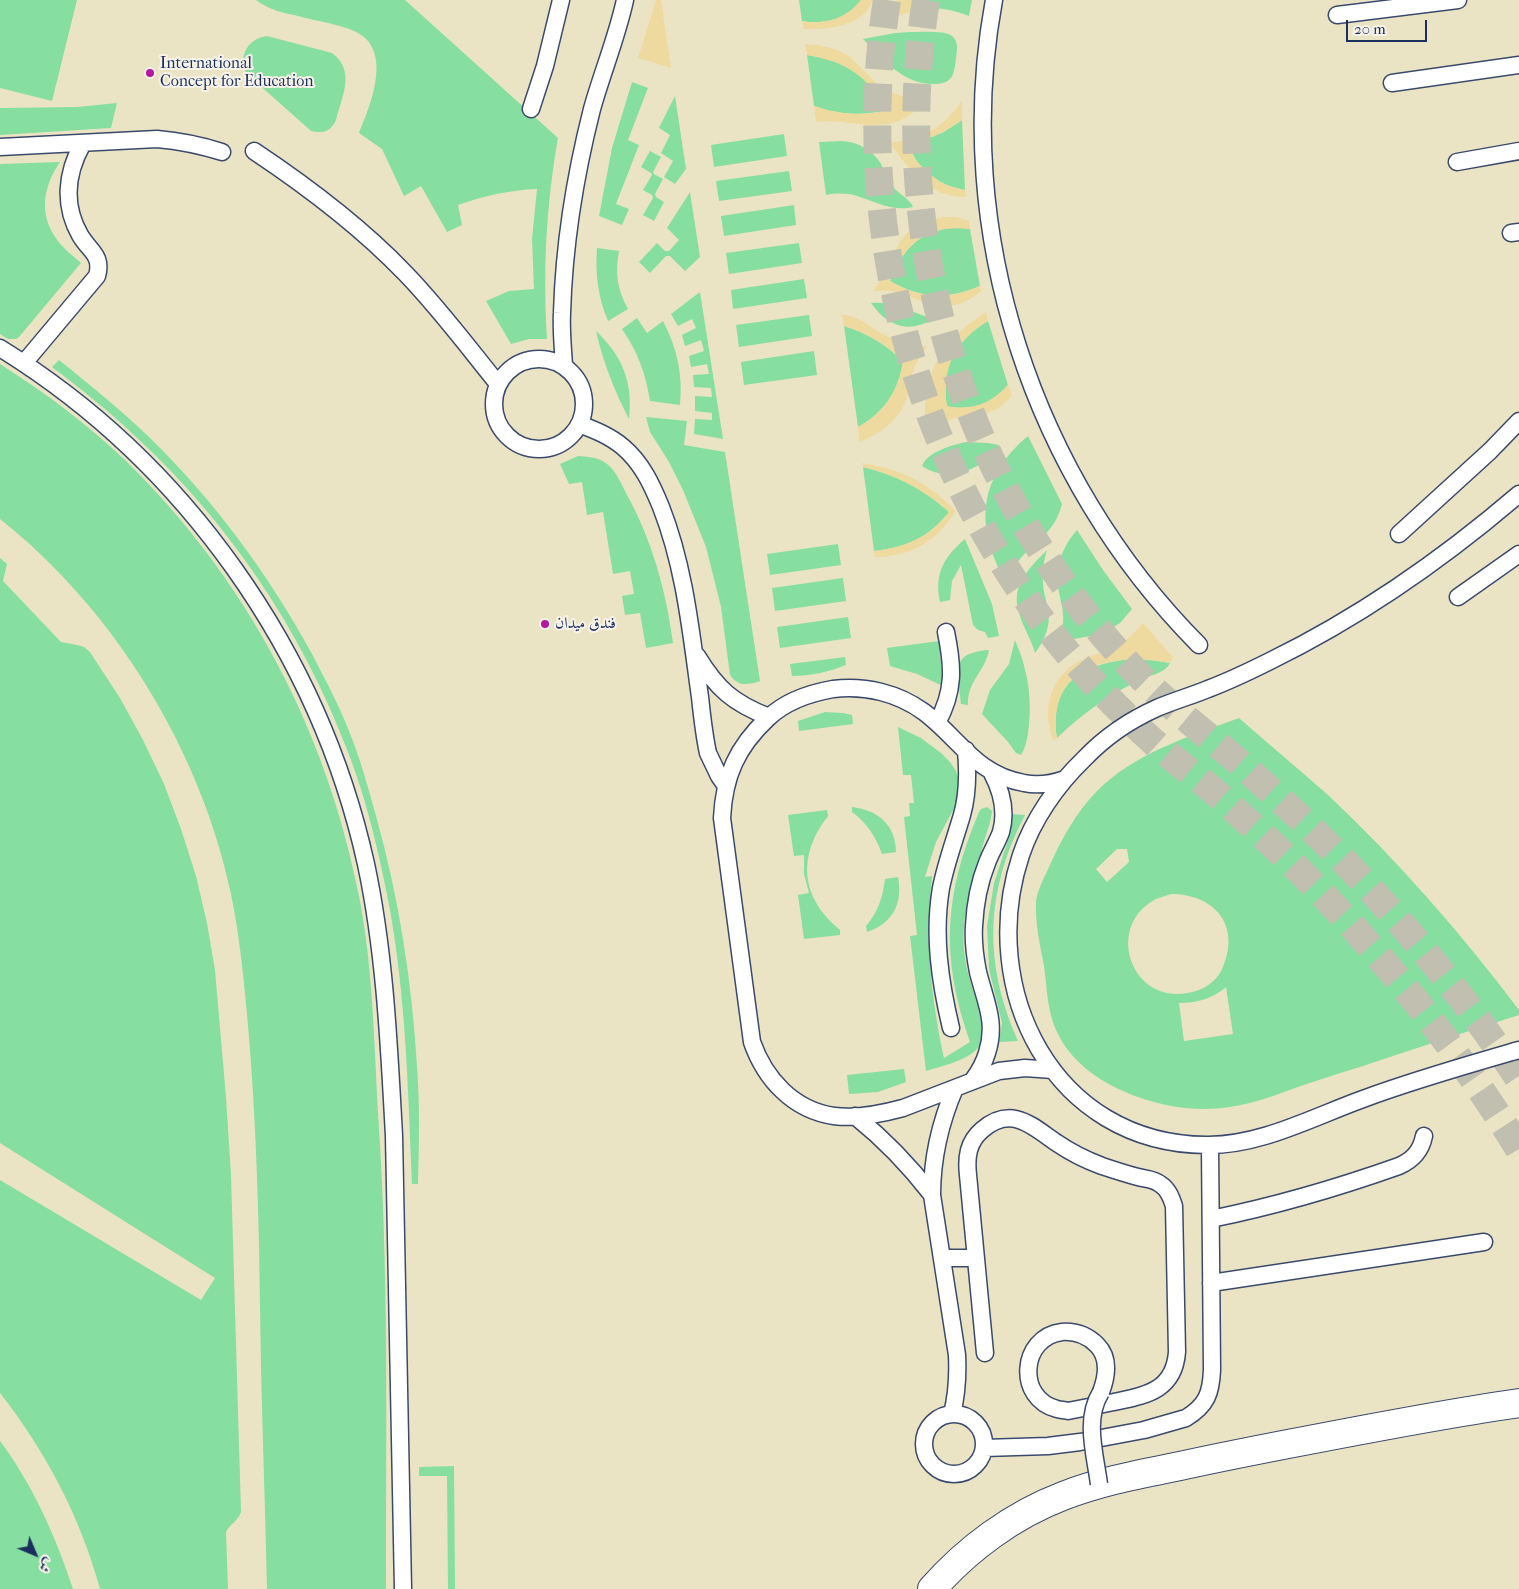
<!DOCTYPE html>
<meta charset="utf-8">
<style>
body{margin:0}
#map{position:relative;width:1519px;height:1589px;overflow:hidden;background:#ebe4c4;font-family:"IM FELL French Canon",Amiri,serif}
canvas{display:block}
.north{position:absolute;left:10px;top:1529px;width:50px;height:50px;-webkit-text-stroke:4px #f7f3e8;paint-order:stroke;rotate:135deg;font-size:14px;font-weight:700;line-height:20px;text-align:center;color:#1b2f5e}
.north::after{content:'';display:block;margin:auto;width:18px;height:22px;background:#1b2f5e;clip-path:polygon(50% 0,100% 100%,50% 72%,0 100%)}
.scale{position:absolute;left:1346px;top:20px;width:81px;height:22px;box-sizing:border-box;border:2px solid #1b2f5e;border-top:0;padding-left:6px;font-size:15px;line-height:18px;white-space:nowrap;color:#1b2f5e;-webkit-text-stroke:4px #f7f3e8;paint-order:stroke}
</style>
<div id="map">
<canvas width="1519" height="1589"></canvas>
<div class="north">ش</div>
<div class="scale">20 m</div>
</div>
<script>
const ctx = document.querySelector('canvas').getContext('2d');
ctx.lineJoin = 'round';
function fillPath(path, color) { ctx.fillStyle = color; ctx.fill(path, 'evenodd'); }
function stroke(path, color, width, dash) { ctx.strokeStyle = color; ctx.lineWidth = width; ctx.lineCap = dash ? 'butt' : 'round'; ctx.setLineDash(dash || []); ctx.stroke(path); }
function drawText(font, color, halo, rows, align = 'center') {
  ctx.font = font + ' "IM FELL French Canon",Amiri,serif'; ctx.lineWidth = 4; ctx.setLineDash([]); ctx.textBaseline = 'middle'; ctx.strokeStyle = halo; ctx.fillStyle = color; for (const [text, x, y, turn = 0] of rows) {
    ctx.save(); ctx.translate(x, y); ctx.rotate((+turn || 0) * Math.PI / 180); ctx.textAlign = isNaN(turn) ? turn : align; if (halo) ctx.strokeText(text, 0, 0); ctx.fillText(text, 0, 0); ctx.restore();
  }
}
fillPath(new Path2D(`
 M 0,0 L 77,0 L 52,101 L 0,88 Z
 M 256,0 L 405,0 L 558,138 C 546,207 543,268 547,339 L 529,339 L 511,344 L 486,301 L 509,291 L 534,289 L 532,239 L 537,189 C 509,190 484,196 458,205 L 462,225 L 447,232 L 421,186 L 404,196 L 382,149 L 359,133 C 371,104 394,48 354,31 C 339,24 315,21 298,16 C 284,13 269,10 256,0 Z
 M 799,0 L 861,0 C 846,19 826,25 802,21 Z
 M 915,0 L 972,0 L 969,16 C 951,9 934,6 916,10 Z
 M 911,32 C 920,32 945,30 952,36 C 959,42 957,50 956,58 C 954,73 954,83 936,84 C 903,85 884,60 863,39 L 895,33 Z
 M 267,36 L 332,53 C 356,71 342,96 336,120 C 331,131 323,134 311,131 L 247,74 C 238,56 247,39 267,36 Z
 M 807,55 C 846,61 868,76 888,110 C 860,116 840,115 814,106 Z
 M 632,82 L 648,88 L 628,140 L 639,145 L 616,204 L 629,209 L 622,225 L 599,216 L 612,148 Z
 M 675,96 L 686,169 L 675,184 L 664,177 L 673,161 L 661,153 L 670,135 L 659,128 Z
 M 117,103 L 111,128 L 0,135 L 0,108 L 77,107 Z
 M 962,120 L 965,190 C 956,188 947,186 939,181 C 930,175 902,153 916,143 C 923,137 934,136 942,133 C 949,129 956,124 962,120 Z
 M 784,134 L 787,156 L 714,167 L 711,145 Z
 M 842,141 C 858,142 873,150 881,164 C 885,172 888,181 894,188 C 899,194 911,200 913,207 C 892,212 877,202 857,196 C 847,193 837,193 826,195 L 819,142 Z
 M 650,151 L 661,157 L 653,172 L 654,174 L 663,179 L 655,194 L 656,197 L 664,202 L 654,221 L 643,215 L 653,198 L 652,195 L 643,190 L 652,175 L 651,173 L 641,167 Z
 M 60,162 C 43,187 38,215 58,241 C 64,249 73,256 81,263 L 19,337 L 16,339 L 8,339 L 0,334 L 0,164 Z
 M 789,171 L 792,191 L 719,201 L 716,181 Z
 M 690,192 L 700,257 L 685,271 L 670,256 L 666,256 L 650,273 L 639,262 L 657,243 L 665,251 L 669,251 L 679,240 L 667,228 Z
 M 794,205 L 796,225 L 724,236 L 721,216 Z
 M 955,227 L 970,229 L 980,286 C 946,300 922,299 890,281 C 904,247 919,232 955,227 Z
 M 799,243 L 802,263 L 729,274 L 726,253 Z
 M 597,248 L 619,251 C 615,273 617,289 628,309 L 608,321 C 598,297 595,274 597,248 Z
 M 804,279 L 807,298 L 733,309 L 731,290 Z
 M 700,292 L 723,439 L 694,434 L 695,419 L 712,420 L 712,413 L 695,411 L 695,396 L 712,397 L 711,388 L 694,387 L 693,375 L 709,374 L 707,364 L 691,367 L 689,356 L 704,351 L 701,340 L 685,346 L 682,335 L 696,328 L 692,319 L 678,326 L 671,314 Z
 M 871,303 C 894,301 911,312 933,319 C 908,334 887,326 871,303 Z
 M 809,315 L 812,336 L 739,347 L 736,325 Z
 M 637,318 L 647,333 L 663,321 C 677,348 683,374 680,405 L 650,401 C 646,375 638,352 622,329 Z
 M 988,321 L 1008,385 C 990,405 973,410 947,407 C 941,368 954,341 988,321 Z
 M 844,326 C 867,333 885,344 903,361 C 899,390 884,413 858,427 Z
 M 596,331 C 623,357 633,382 629,419 C 614,390 603,362 596,331 Z
 M 814,351 L 817,375 L 744,385 L 741,362 Z
 M 59,360 C 90,385 120,409 149,437 C 214,500 269,575 312,654 C 325,679 339,705 349,731 C 360,758 368,787 376,816 C 399,898 412,982 417,1066 C 420,1105 419,1145 418,1184 L 412,1184 C 408,1091 406,996 389,905 C 379,852 366,797 346,747 C 301,630 228,521 135,436 C 109,411 81,389 52,367 Z
 M 0,364 C 44,392 86,423 124,459 C 246,578 326,728 359,896 C 373,967 374,1041 378,1113 C 389,1271 386,1430 386,1589 L 267,1589 C 265,1495 261,1401 260,1307 C 259,1213 256,1119 248,1025 C 244,981 240,938 231,894 C 201,751 115,610 0,519 Z
 M 646,417 L 687,421 L 684,445 L 725,452 L 760,681 C 748,685 738,687 730,675 L 721,607 L 706,547 L 683,490 L 669,462 L 650,432 Z
 M 1028,436 L 1062,504 C 1054,534 1038,538 1020,559 C 1015,565 1012,573 1006,578 L 1003,577 C 974,523 980,476 1028,436 Z
 M 966,442 L 988,443 L 999,445 C 982,470 949,484 922,466 C 927,452 952,445 966,442 Z
 M 578,456 C 589,457 599,457 607,464 C 616,471 621,483 626,493 C 652,540 666,590 673,643 L 646,648 L 640,613 L 625,615 L 622,596 L 634,594 L 630,571 L 613,574 L 603,512 L 587,515 L 582,482 L 569,484 L 560,464 Z
 M 863,467 C 897,475 923,489 949,512 C 928,538 907,547 874,551 Z
 M 1077,530 L 1103,570 L 1132,609 L 1120,623 L 1112,628 L 1096,635 L 1074,639 L 1058,646 L 1057,643 C 1068,621 1062,609 1058,587 C 1055,565 1063,546 1077,530 Z
 M 965,539 L 992,604 L 999,636 L 988,638 L 985,632 L 978,630 L 973,625 L 961,565 L 952,581 L 950,600 L 940,602 C 934,573 944,557 965,539 Z
 M 838,544 L 841,565 L 770,575 L 767,554 Z
 M 1047,550 C 1044,560 1042,570 1043,581 C 1043,591 1046,599 1048,609 C 1051,625 1045,640 1035,653 C 1031,639 1023,627 1019,613 C 1010,586 1030,567 1047,550 Z
 M 0,558 L 7,564 L 3,581 L 61,642 L 77,645 L 84,647 L 90,652 L 120,698 L 143,740 L 164,784 L 181,829 L 196,876 L 207,923 L 215,970 L 226,1097 L 231,1175 L 241,1512 C 238,1521 230,1524 226,1532 L 228,1589 L 100,1589 C 80,1516 46,1452 0,1393 L 0,1180 L 201,1300 L 215,1278 L 0,1143 Z
 M 843,578 L 846,601 L 775,611 L 772,588 Z
 M 848,617 L 851,638 L 780,648 L 777,627 Z
 M 1015,640 C 1028,670 1033,700 1028,733 C 1027,740 1025,749 1021,755 L 1016,753 L 1008,742 L 982,714 L 990,690 L 1009,664 Z
 M 939,641 L 943,686 L 917,674 L 890,666 L 887,648 Z
 M 989,650 C 985,672 967,681 968,705 L 961,704 C 959,673 947,653 989,650 Z
 M 845,657 L 846,665 C 828,672 811,676 792,676 L 790,664 Z
 M 1132,659 L 1152,660 L 1170,663 C 1165,673 1154,674 1144,678 C 1111,693 1083,713 1057,738 C 1049,681 1083,664 1132,659 Z
 M 825,712 L 843,713 L 852,715 L 853,724 L 799,731 L 798,721 Z
 M 1239,718 C 1268,744 1299,769 1328,795 C 1398,861 1461,933 1519,1010 L 1519,1015 C 1466,1032 1413,1049 1360,1067 C 1339,1073 1319,1080 1298,1087 C 1258,1102 1229,1112 1185,1108 C 1136,1102 1077,1078 1056,1030 C 1047,1010 1047,987 1044,966 C 1040,945 1035,923 1036,901 C 1038,889 1044,878 1049,867 C 1061,840 1075,814 1096,792 C 1134,753 1188,737 1239,718 ZM 1117,849 L 1127,849 L 1129,862 L 1107,882 L 1096,869 ZM 1171,894 C 1214,894 1241,925 1223,967 C 1219,978 1207,988 1196,991 C 1133,1011 1102,927 1156,899 C 1161,897 1166,896 1171,894 ZM 1226,987 L 1233,1034 L 1184,1041 L 1179,1003 C 1197,1003 1212,999 1226,987 Z
 M 898,727 L 921,738 L 941,753 L 950,762 L 956,771 L 959,781 L 958,801 L 936,842 L 925,877 L 932,876 C 926,941 930,993 944,1058 L 970,1042 C 940,957 944,894 979,812 L 981,809 L 987,807 L 992,811 C 991,823 986,834 983,845 C 974,879 961,913 964,949 C 965,962 968,975 972,987 C 978,1006 992,1025 980,1045 C 971,1060 942,1066 926,1071 L 910,936 L 917,935 L 904,817 L 910,816 L 909,803 L 914,803 L 911,775 L 903,775 Z
 M 852,807 C 878,810 896,825 896,852 L 882,854 C 876,837 867,823 852,812 Z
 M 827,810 L 828,816 C 797,856 800,897 840,930 L 840,935 L 804,939 L 798,895 L 809,893 L 804,874 L 804,855 L 794,856 L 788,815 Z
 M 1011,814 L 1025,815 C 985,891 983,963 1018,1041 L 999,1042 L 1002,1023 L 989,969 L 987,926 L 994,883 L 1010,834 Z
 M 898,877 C 903,904 893,923 867,932 L 866,926 C 878,912 883,897 885,879 Z
 M 904,1069 L 906,1082 L 878,1092 L 849,1094 L 847,1075 Z
 M 0,1441 C 33,1485 56,1537 73,1589 L 0,1589 Z
 M 454,1466 L 455,1589 L 448,1589 L 447,1476 L 419,1476 L 419,1467 Z`), '#87dea1');
fillPath(new Path2D(`
 M 656,0 L 661,0 L 671,68 L 638,58 Z
 M 861,0 L 873,0 C 864,26 828,30 804,29 L 802,21 C 826,25 846,19 861,0 Z
 M 897,0 L 915,0 L 916,10 L 900,15 L 887,24 Z
 M 805,44 C 820,45 834,47 847,55 C 855,61 860,68 867,74 C 884,92 902,99 927,99 C 891,142 862,118 816,122 L 814,106 C 838,114 863,117 887,110 C 868,76 845,61 807,55 Z
 M 962,101 L 962,120 C 953,126 944,131 935,136 C 929,138 921,139 916,143 C 902,153 930,175 939,181 C 947,186 956,188 965,190 L 966,197 C 936,196 923,185 905,163 C 900,157 894,150 891,143 C 897,141 904,141 911,139 C 933,133 949,120 962,101 Z
 M 942,217 L 956,217 L 969,221 L 970,229 C 928,224 904,243 890,281 C 921,299 947,300 980,286 L 981,291 C 966,305 945,310 926,303 C 916,300 907,294 896,292 C 889,290 880,291 873,291 C 901,257 888,229 942,217 Z
 M 986,312 L 988,321 C 955,341 941,368 947,406 C 971,411 991,404 1008,385 L 1012,395 C 1006,402 999,409 990,412 C 978,418 964,414 952,419 C 944,422 936,433 928,430 C 924,424 925,414 925,407 C 927,363 950,335 986,312 Z
 M 842,314 C 863,318 871,328 888,337 C 900,342 914,344 927,347 C 922,354 916,362 913,371 C 910,379 910,389 907,398 C 899,420 881,434 859,442 L 858,427 C 884,413 899,391 903,361 C 886,344 867,333 844,326 Z
 M 862,463 C 902,469 928,483 956,511 C 935,542 913,556 875,557 L 874,551 C 906,547 929,538 949,512 C 924,489 896,475 863,467 Z
 M 1143,623 L 1173,657 L 1170,663 C 1114,652 1046,664 1057,738 L 1053,741 C 1042,709 1049,677 1081,660 C 1089,656 1098,655 1106,651 C 1122,645 1133,635 1143,623 Z`), '#eeda9e');
stroke(new Path2D(`
 M 887,0 C 850,232 920,478 1071,657 C 1097,688 1127,718 1158,746 C 1177,762 1197,777 1216,793 C 1235,810 1254,827 1272,844 C 1367,934 1451,1038 1519,1149
 M 926,0 C 887,247 966,494 1138,674 C 1170,707 1206,734 1241,764 C 1260,781 1279,799 1298,816 C 1381,894 1456,984 1519,1079`), '#c1c0b0', 28, [28, 14]);
const lane = new Path2D(`
 M 994,0 C 951,232 1033,478 1199,645
 M 1337,15 L 1458,0
 M 1392,83 L 1519,65
 M 531,109 L 545,66 L 561,0
 M 0,147 L 157,139 C 180,141 200,145 222,152
 M 254,151 C 308,187 360,226 405,273 C 439,308 468,347 498,384
 M 1457,162 L 1519,151
 M 1511,233 L 1519,232
 M 0,348 C 185,462 319,652 366,864 C 385,953 389,1045 394,1136 L 403,1589
 M494 404a45 45 0 1 1 90 0a45 45 0 1 1-90 0Z
 M 24,363 L 97,276 C 103,255 89,251 80,235 C 63,205 66,173 83,143
 M 564,366 C 563,348 561,330 562,313 C 564,244 575,176 592,109 C 602,73 617,37 625,0
 M 579,424 C 595,430 610,436 623,447 C 642,463 652,485 661,507 C 685,568 691,633 700,697 C 702,716 704,735 708,753 L 719,776 L 726,786
 M 1519,494 C 1442,560 1362,616 1270,661 C 1250,671 1229,681 1208,689 C 1191,696 1173,701 1157,708 C 1130,720 1104,738 1084,759 C 1057,785 1033,819 1021,855 C 976,990 1054,1144 1206,1145 C 1260,1146 1313,1117 1363,1099 C 1414,1080 1467,1065 1519,1050
 M 1399,534 L 1490,451 L 1519,421
 M 1458,597 L 1519,554
 M 697,656 C 717,689 733,703 769,717
 M 937,723 C 955,691 953,666 946,632
 M 951,1028 C 940,982 933,935 941,888 C 946,863 955,839 962,815 C 968,794 968,772 966,750
 M 1053,1070 L 1025,1068 L 999,1071 L 903,1108 C 881,1114 857,1119 834,1116 C 793,1110 765,1079 752,1042 L 722,818 C 724,776 737,747 768,718 C 786,701 810,693 833,689 C 865,685 898,693 924,712 C 959,738 976,775 1024,783 C 1038,786 1051,784 1065,779
 M 973,1080 C 979,1072 984,1063 987,1053 C 997,1022 985,1001 978,972 C 975,957 973,941 974,926 C 975,905 979,883 987,863 C 991,852 997,843 1001,832 C 1007,811 1002,792 992,773
 M 855,1116 C 885,1140 909,1165 932,1195
 M 1211,1219 C 1275,1206 1337,1188 1399,1166 C 1413,1160 1421,1151 1424,1136
 M 942,1258 L 976,1258
 M 1211,1283 L 1484,1242
 M 985,1353 L 968,1175 C 966,1157 968,1142 982,1130 C 1012,1104 1033,1127 1057,1143 C 1070,1152 1086,1160 1102,1166 C 1114,1170 1126,1174 1138,1177 C 1146,1179 1154,1179 1160,1184 C 1168,1189 1171,1197 1174,1206 L 1177,1352 C 1174,1391 1146,1395 1114,1402 C 1099,1405 1084,1408 1068,1411 C 1065,1410 1060,1410 1057,1409 C 1016,1399 1020,1337 1062,1332 C 1076,1331 1087,1335 1097,1345 C 1110,1358 1107,1376 1101,1392
 M 952,1414 C 957,1394 958,1375 957,1355 L 932,1195 C 932,1157 940,1123 955,1088
 M924 1444a30 30 0 1 1 60 0a30 30 0 1 1-60 0Z
 M 984,1448 L 1048,1446 L 1080,1442 L 1144,1430 L 1186,1418 C 1207,1405 1211,1393 1212,1370 L 1210,1146`);
const secondary = new Path2D(`
 M 932,1589 C 967,1549 1013,1515 1063,1496 C 1101,1481 1141,1474 1180,1466 C 1216,1458 1252,1451 1288,1444 C 1365,1429 1442,1414 1519,1403`);
stroke(lane, '#3a4a6d', 19);
stroke(secondary, '#3a4a6d', 30);
stroke(lane, '#fff', 16);
stroke(secondary, '#fff', 28);
const laneBridge = new Path2D(`
 M 1099,1484 C 1095,1454 1084,1419 1101,1392`);
stroke(laneBridge, '#3a4a6d', 19, []);
stroke(laneBridge, '#fff', 16);
for (const [x, y, r, color] of [
 [150,73,5,"#b5179e"],
 [545,624,5,"#b5179e"]
]) { const dot = new Path2D(); dot.arc(x, y, r, 0, 2 * Math.PI); ctx.fillStyle = color; ctx.fill(dot); stroke(dot, '#f7f3e8', 2); }
drawText('16px', '#1b2f5e', '#f7f3e8', [
 ["International",160,64],
 ["Concept for Education",160,82],
 ["فندق ميدان",555,624]
], 'left');
</script>
